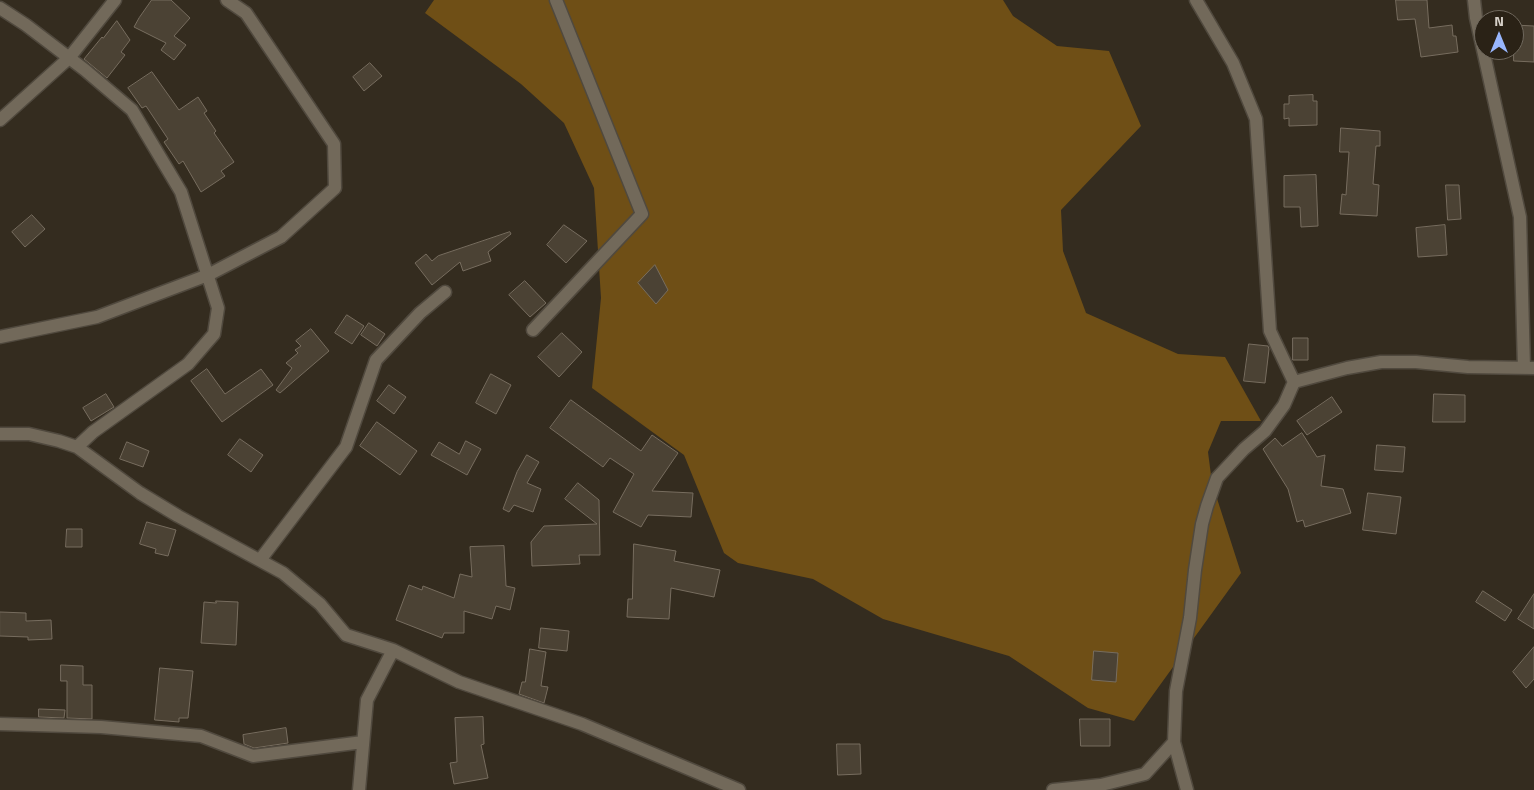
<!DOCTYPE html>
<style>
body{margin:0}
#map{position:relative;width:1534px;height:790px;overflow:hidden;background:#342c1f;font-family:"Titillium Web",sans-serif}
canvas{display:block}
.north{position:absolute;left:1474px;top:10px;width:50px;height:50px;box-sizing:border-box;background:#2a2216;border:1px solid #6f685d;border-radius:50%;rotate:0deg;font-size:14px;font-weight:700;line-height:20px;text-align:center;color:#d6d0c8}
.north::after{content:'';display:block;margin:auto;width:18px;height:22px;background:#98b6fd;clip-path:polygon(50% 0,100% 100%,50% 72%,0 100%)}
</style>
<div id="map">
<canvas width="1534" height="790"></canvas>
<div class="north">N</div>
</div>
<script>
const ctx = document.querySelector('canvas').getContext('2d');
ctx.lineJoin = 'round';
function fillPath(path, color) { ctx.fillStyle = color; ctx.fill(path, 'evenodd'); }
function stroke(path, color, width, dash) { ctx.strokeStyle = color; ctx.lineWidth = width; ctx.lineCap = dash ? 'butt' : 'round'; ctx.setLineDash(dash || []); ctx.stroke(path); }
fillPath(new Path2D(`
 M 434,0 L 1003,0 L 1013,16 L 1057,46 L 1109,51 L 1141,126 L 1061,210 L 1063,251 L 1086,313 L 1178,354 L 1225,357 L 1261,421 L 1221,421 L 1208,452 L 1212,483 L 1241,573 L 1134,721 L 1088,708 L 1009,656 L 883,619 L 813,579 L 738,563 L 724,553 L 684,455 L 592,388 L 601,298 L 594,188 L 564,123 L 521,84 L 425,13 Z`), '#6f4f16');
const building = new Path2D(`
 M 152,0 L 171,0 L 190,18 L 174,36 L 186,45 L 174,60 L 161,50 L 166,43 L 134,27 L 139,18 Z
 M 1396,0 L 1427,0 L 1429,28 L 1452,25 L 1453,36 L 1456,36 L 1458,52 L 1421,57 L 1415,19 L 1398,20 Z
 M 117,21 L 130,40 L 121,52 L 125,55 L 107,78 L 84,59 L 102,37 L 103,38 Z
 M 1514,25 L 1534,26 L 1534,62 L 1514,61 Z
 M 370,63 L 382,76 L 364,91 L 353,77 Z
 M 152,72 L 179,110 L 198,97 L 207,111 L 204,113 L 216,131 L 214,133 L 234,162 L 221,171 L 225,176 L 201,192 L 183,161 L 179,164 L 164,142 L 168,139 L 146,106 L 142,108 L 128,88 Z
 M 1313,95 L 1313,101 L 1317,101 L 1317,125 L 1289,126 L 1289,118 L 1284,119 L 1284,104 L 1289,104 L 1289,96 Z
 M 1341,128 L 1380,131 L 1380,146 L 1376,146 L 1373,184 L 1379,185 L 1377,216 L 1340,214 L 1342,194 L 1346,195 L 1349,152 L 1340,152 Z
 M 1316,175 L 1318,226 L 1301,227 L 1300,207 L 1284,207 L 1284,176 Z
 M 1446,185 L 1459,185 L 1461,219 L 1448,220 Z
 M 32,215 L 45,229 L 25,247 L 12,232 Z
 M 564,225 L 587,241 L 566,263 L 547,245 Z
 M 1445,225 L 1447,255 L 1418,257 L 1416,228 Z
 M 510,232 L 511,234 L 488,252 L 491,261 L 463,271 L 460,262 L 432,285 L 415,263 L 426,254 L 432,261 L 438,256 Z
 M 655,265 L 668,290 L 656,304 L 638,283 Z
 M 525,281 L 546,303 L 530,317 L 509,295 Z
 M 347,315 L 364,326 L 352,344 L 335,333 Z
 M 369,323 L 385,334 L 377,346 L 361,335 Z
 M 311,329 L 329,351 L 280,393 L 276,390 L 292,368 L 286,363 L 298,353 L 295,350 L 301,346 L 296,341 Z
 M 562,333 L 582,352 L 559,377 L 538,357 Z
 M 1293,338 L 1308,338 L 1308,360 L 1293,360 Z
 M 1249,344 L 1268,346 L 1269,349 L 1265,383 L 1244,381 Z
 M 207,369 L 225,394 L 261,369 L 273,385 L 222,422 L 191,381 Z
 M 491,374 L 511,385 L 496,414 L 476,403 Z
 M 389,385 L 406,397 L 394,414 L 377,401 Z
 M 106,394 L 114,407 L 91,421 L 83,408 Z
 M 1434,394 L 1465,395 L 1465,422 L 1433,422 Z
 M 1332,397 L 1342,412 L 1307,435 L 1297,421 Z
 M 571,400 L 641,451 L 652,435 L 678,453 L 652,491 L 693,493 L 691,517 L 648,515 L 641,527 L 613,512 L 634,474 L 610,458 L 603,467 L 550,428 Z
 M 377,422 L 417,451 L 400,475 L 360,446 Z
 M 1302,433 L 1317,457 L 1325,455 L 1321,486 L 1343,489 L 1351,513 L 1305,527 L 1303,520 L 1297,522 L 1288,489 L 1263,449 L 1275,438 L 1282,446 Z
 M 240,439 L 263,455 L 251,472 L 228,455 Z
 M 466,441 L 481,449 L 467,475 L 431,455 L 439,442 L 459,454 Z
 M 127,442 L 149,451 L 143,467 L 120,459 Z
 M 1377,445 L 1405,447 L 1403,472 L 1375,470 Z
 M 527,455 L 539,462 L 527,483 L 541,489 L 533,512 L 514,505 L 509,512 L 503,509 L 517,472 Z
 M 578,483 L 599,500 L 600,555 L 579,555 L 580,564 L 532,566 L 531,542 L 544,526 L 597,524 L 565,499 Z
 M 1368,493 L 1401,497 L 1396,534 L 1363,530 Z
 M 147,522 L 176,530 L 168,556 L 155,553 L 156,549 L 140,544 Z
 M 67,529 L 82,529 L 82,547 L 66,547 Z
 M 634,544 L 676,551 L 674,561 L 720,570 L 714,597 L 671,588 L 669,619 L 627,617 L 628,599 L 632,599 Z
 M 504,546 L 506,586 L 515,588 L 510,610 L 496,606 L 492,619 L 464,611 L 464,633 L 444,633 L 442,638 L 396,620 L 409,585 L 422,590 L 423,586 L 454,598 L 460,574 L 472,577 L 470,547 Z
 M 1483,591 L 1512,610 L 1505,621 L 1476,602 Z
 M 1534,594 L 1534,629 L 1518,619 Z
 M 216,601 L 238,602 L 236,645 L 201,643 L 204,602 L 216,603 Z
 M 0,612 L 26,613 L 26,621 L 51,620 L 52,639 L 28,640 L 28,637 L 0,636 Z
 M 541,628 L 569,631 L 567,651 L 539,648 Z
 M 1534,647 L 1534,679 L 1526,688 L 1513,672 Z
 M 530,649 L 546,652 L 541,686 L 548,687 L 544,703 L 519,694 L 522,682 L 525,682 Z
 M 1094,651 L 1118,653 L 1116,682 L 1092,680 Z
 M 61,665 L 83,666 L 83,685 L 92,685 L 92,719 L 67,718 L 67,681 L 61,681 Z
 M 160,668 L 193,671 L 188,718 L 179,718 L 179,722 L 155,720 Z
 M 39,709 L 65,710 L 64,718 L 39,717 Z
 M 483,717 L 484,744 L 481,745 L 488,778 L 454,784 L 450,763 L 457,762 L 455,718 Z
 M 1080,719 L 1110,719 L 1110,746 L 1081,746 Z
 M 286,728 L 288,743 L 254,748 L 244,744 L 243,735 Z
 M 837,744 L 860,744 L 861,774 L 838,775 Z`);
fillPath(building, '#4b4234');
stroke(building, '#776d5f', 1);
const minor = new Path2D(`
 M 1196,0 L 1233,63 L 1256,119 L 1270,331 L 1294,382
 M 1474,0 L 1476,18 L 1520,217 L 1524,368
 M 0,8 L 26,25 L 85,70 L 132,110 L 181,192 L 218,308 L 214,334 L 188,364 L 93,432 L 77,447
 M 0,120 L 69,58 L 115,0
 M 533,330 L 642,214 L 556,0
 M 0,337 L 97,317 L 208,275 L 281,237 L 335,188 L 334,144 L 246,13 L 227,0
 M 0,434 L 29,434 L 59,441 L 77,447 L 140,493 L 178,516 L 283,573 L 320,604 L 346,635 L 393,650 L 459,682 L 582,724 L 739,790
 M 260,560 L 346,447 L 376,360 L 420,313 L 445,292
 M 0,724 L 101,727 L 201,736 L 253,756 L 363,742
 M 1174,742 L 1187,790
 M 359,790 L 367,700 L 393,650
 M 1053,790 L 1101,785 L 1145,774 L 1174,742 L 1176,691 L 1190,618 L 1195,570 L 1202,524 L 1207,506 L 1217,478 L 1244,449 L 1265,431 L 1284,405 L 1294,382 L 1347,368 L 1381,362 L 1416,362 L 1468,367 L 1534,368`);
stroke(minor, '#50493e', 15);
stroke(minor, '#72695a', 12);
</script>
